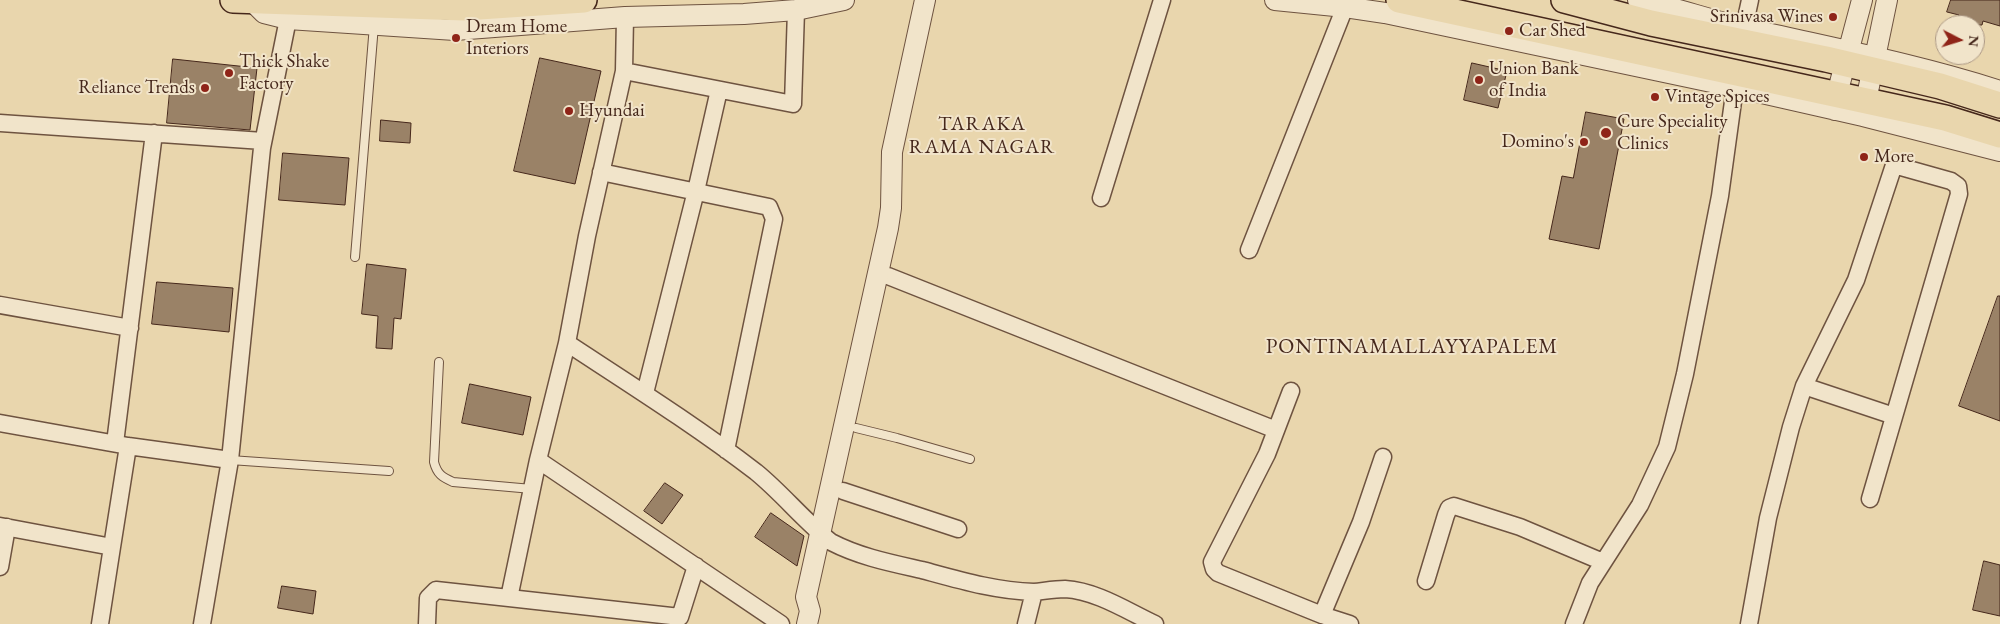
<!DOCTYPE html>
<style>
body{margin:0}
#map{position:relative;width:2000px;height:624px;overflow:hidden;background:#e9d6ad;font-family:"EB Garamond",serif}
canvas{display:block}
.north{position:absolute;left:1935px;top:15px;width:50px;height:50px;box-sizing:border-box;background:#f1e4ca;border:1px solid #ac9884;border-radius:50%;rotate:95deg;font-size:14px;font-weight:700;line-height:20px;text-align:center;color:#45271b}
.north::after{content:'';display:block;margin:auto;width:18px;height:22px;background:#8f2418;clip-path:polygon(50% 0,100% 100%,50% 72%,0 100%)}
</style>
<div id="map">
<canvas width="2000" height="624"></canvas>
<div class="north">N</div>
</div>
<script>
const ctx = document.querySelector('canvas').getContext('2d');
ctx.lineJoin = 'round';
function fillPath(path, color) { ctx.fillStyle = color; ctx.fill(path, 'evenodd'); }
function stroke(path, color, width, dash) { ctx.strokeStyle = color; ctx.lineWidth = width; ctx.lineCap = dash ? 'butt' : 'round'; ctx.setLineDash(dash || []); ctx.stroke(path); }
function drawText(font, color, halo, rows, align = 'center') {
  ctx.font = font + ' "EB Garamond",serif'; ctx.lineWidth = 4; ctx.setLineDash([]); ctx.textBaseline = 'middle'; ctx.strokeStyle = halo; ctx.fillStyle = color; for (const [text, x, y, turn = 0] of rows) {
    ctx.save(); ctx.translate(x, y); ctx.rotate((+turn || 0) * Math.PI / 180); ctx.textAlign = isNaN(turn) ? turn : align; if (halo) ctx.strokeText(text, 0, 0); ctx.fillText(text, 0, 0); ctx.restore();
  }
}
const building = new Path2D(`
 M 1951,0 L 2000,0 L 2000,26 L 1983,21 L 1982,25 L 1956,25 L 1959,15 L 1947,12 Z
 M 540,58 L 601,71 L 575,184 L 514,171 Z
 M 173,59 L 257,68 L 250,130 L 167,123 Z
 M 1472,63 L 1507,71 L 1498,108 L 1464,100 Z
 M 1586,112 L 1624,119 L 1599,249 L 1549,239 L 1562,176 L 1573,178 Z
 M 381,120 L 411,123 L 410,143 L 380,141 Z
 M 283,153 L 349,158 L 345,205 L 279,200 Z
 M 367,264 L 406,269 L 401,319 L 394,318 L 392,349 L 376,348 L 378,316 L 362,314 Z
 M 157,282 L 233,288 L 229,332 L 152,324 Z
 M 1998,296 L 2000,296 L 2000,421 L 1959,406 Z
 M 470,384 L 531,397 L 523,435 L 462,423 Z
 M 665,483 L 683,495 L 662,524 L 644,511 Z
 M 771,513 L 804,536 L 797,566 L 755,537 Z
 M 1984,561 L 2000,565 L 2000,616 L 1973,610 Z
 M 282,586 L 316,591 L 313,614 L 278,608 Z`);
fillPath(building, '#9a8267');
stroke(building, '#45271b', 1);
const service = new Path2D(`
 M 355,257 L 374,25
 M 439,362 L 434,462 C 437,474 442,477 453,482 L 532,489
 M 856,428 L 897,438 L 970,459
 M 230,460 L 389,471`);
const minor = new Path2D(`
 M 625,17 L 624,71 L 793,104 L 796,10
 M 1744,28 L 1750,0
 M 624,71 L 587,236 L 567,343 C 631,385 696,426 756,472 C 783,494 804,521 831,542 C 860,557 891,563 922,570 C 959,580 996,591 1034,592
 M 0,123 L 263,141
 M 601,172 L 769,207 L 774,219 L 726,450
 M 1101,198 L 1162,0
 M 1249,250 L 1345,7
 M 888,276 L 1276,430
 M 0,305 L 130,328
 M 567,343 L 538,460 L 781,624
 M 1804,386 L 1894,416
 M 1291,391 L 1267,454 L 1212,562 L 1214,569 L 1218,573 L 1322,615 L 1350,624
 M 645,393 L 696,191 L 719,90
 M 0,423 L 128,446 L 230,460
 M 115,443 L 154,133
 M 538,460 L 509,598 L 680,617 L 696,566
 M 843,491 L 958,529
 M 0,526 L 112,547 L 128,446
 M 0,567 L 7,527
 M 1426,581 L 1446,515 L 1449,508 L 1454,506 L 1520,527 L 1603,562
 M 1322,615 L 1361,522 L 1383,457
 M 100,624 L 112,547
 M 202,624 L 230,460 L 262,148 L 288,19
 M 427,624 L 428,598 L 436,590 L 509,598
 M 1026,624 L 1034,592 C 1044,591 1055,589 1065,589 C 1097,591 1127,611 1155,624
 M 1574,624 L 1590,583 L 1640,505 L 1667,447 L 1685,374 L 1720,196 L 1735,87
 M 1749,624 L 1768,518 L 1791,427 L 1804,386 L 1856,280 L 1894,165 L 1951,181 L 1958,186 L 1959,194 L 1870,499`);
const tertiary = new Path2D(`
 M 1275,0 L 1345,7 L 1385,13 L 1735,87 L 1863,116 L 2000,151
 M 1638,0 C 1674,7 1709,20 1745,28 C 1831,48 1916,64 2000,91
 M 252,1 L 264,13 L 288,19 L 455,30 L 625,17 L 744,14 L 796,10 L 844,0
 M 1835,110 L 1837,94 L 1862,0
 M 1863,115 L 1887,0
 M 807,624 L 810,611 L 806,597 L 888,228 L 891,208 L 892,152 L 925,0`);
const primary = new Path2D(`
 M 233,0 L 464,8 L 584,0
 M 1399,0 L 1945,118 L 2000,135
 M 1564,0 L 1651,23 L 1826,59 L 1940,86 L 2000,105`);
stroke(service, '#6e5340', 10);
stroke(minor, '#6e5340', 19);
stroke(tertiary, '#6e5340', 22);
stroke(primary, '#45271b', 28);
stroke(service, '#f1e4ca', 8);
stroke(minor, '#f1e4ca', 16);
stroke(tertiary, '#f1e4ca', 20);
stroke(primary, '#e9d6ad', 25);
for (const [x, y, r, color] of [
 [1833,17,5,"#8f2418"],
 [1509,31,5,"#8f2418"],
 [456,38,5,"#8f2418"],
 [229,73,5,"#8f2418"],
 [1479,80,5,"#8f2418"],
 [205,88,5,"#8f2418"],
 [1655,97,5,"#8f2418"],
 [569,111,5,"#8f2418"],
 [1606,133,6,"#8f2418"],
 [1584,142,5,"#8f2418"],
 [1864,157,5,"#8f2418"]
]) { const dot = new Path2D(); dot.arc(x, y, r, 0, 2 * Math.PI); ctx.fillStyle = color; ctx.fill(dot); stroke(dot, '#f1e4ca', 2); }
drawText('19px', '#45271b', '#f1e4ca', [
 ["Srinivasa Wines",1823,17,"right"],
 ["Dream Home",466,27],
 ["Interiors",466,49],
 ["Car Shed",1519,31],
 ["Thick Shake",239,62],
 ["Factory",239,84],
 ["Union Bank",1489,69],
 ["of India",1489,91],
 ["Reliance Trends",195,88,"right"],
 ["Vintage Spices",1665,97],
 ["Hyundai",579,111],
 ["Cure Speciality",1617,122],
 ["Clinics",1617,144],
 ["Domino's",1574,142,"right"],
 ["More",1874,157]
], 'left');
ctx.letterSpacing = '1px';
drawText('20px', '#45271b', '#f1e4ca', [
 ["TARAKA",982,125],
 ["RAMA NAGAR",982,148]
]);
ctx.letterSpacing = '0px';
ctx.letterSpacing = '1px';
drawText('21px', '#45271b', '#f1e4ca', [
 ["PONTINAMALLAYYAPALEM",1412,347]
]);
ctx.letterSpacing = '0px';
</script>
